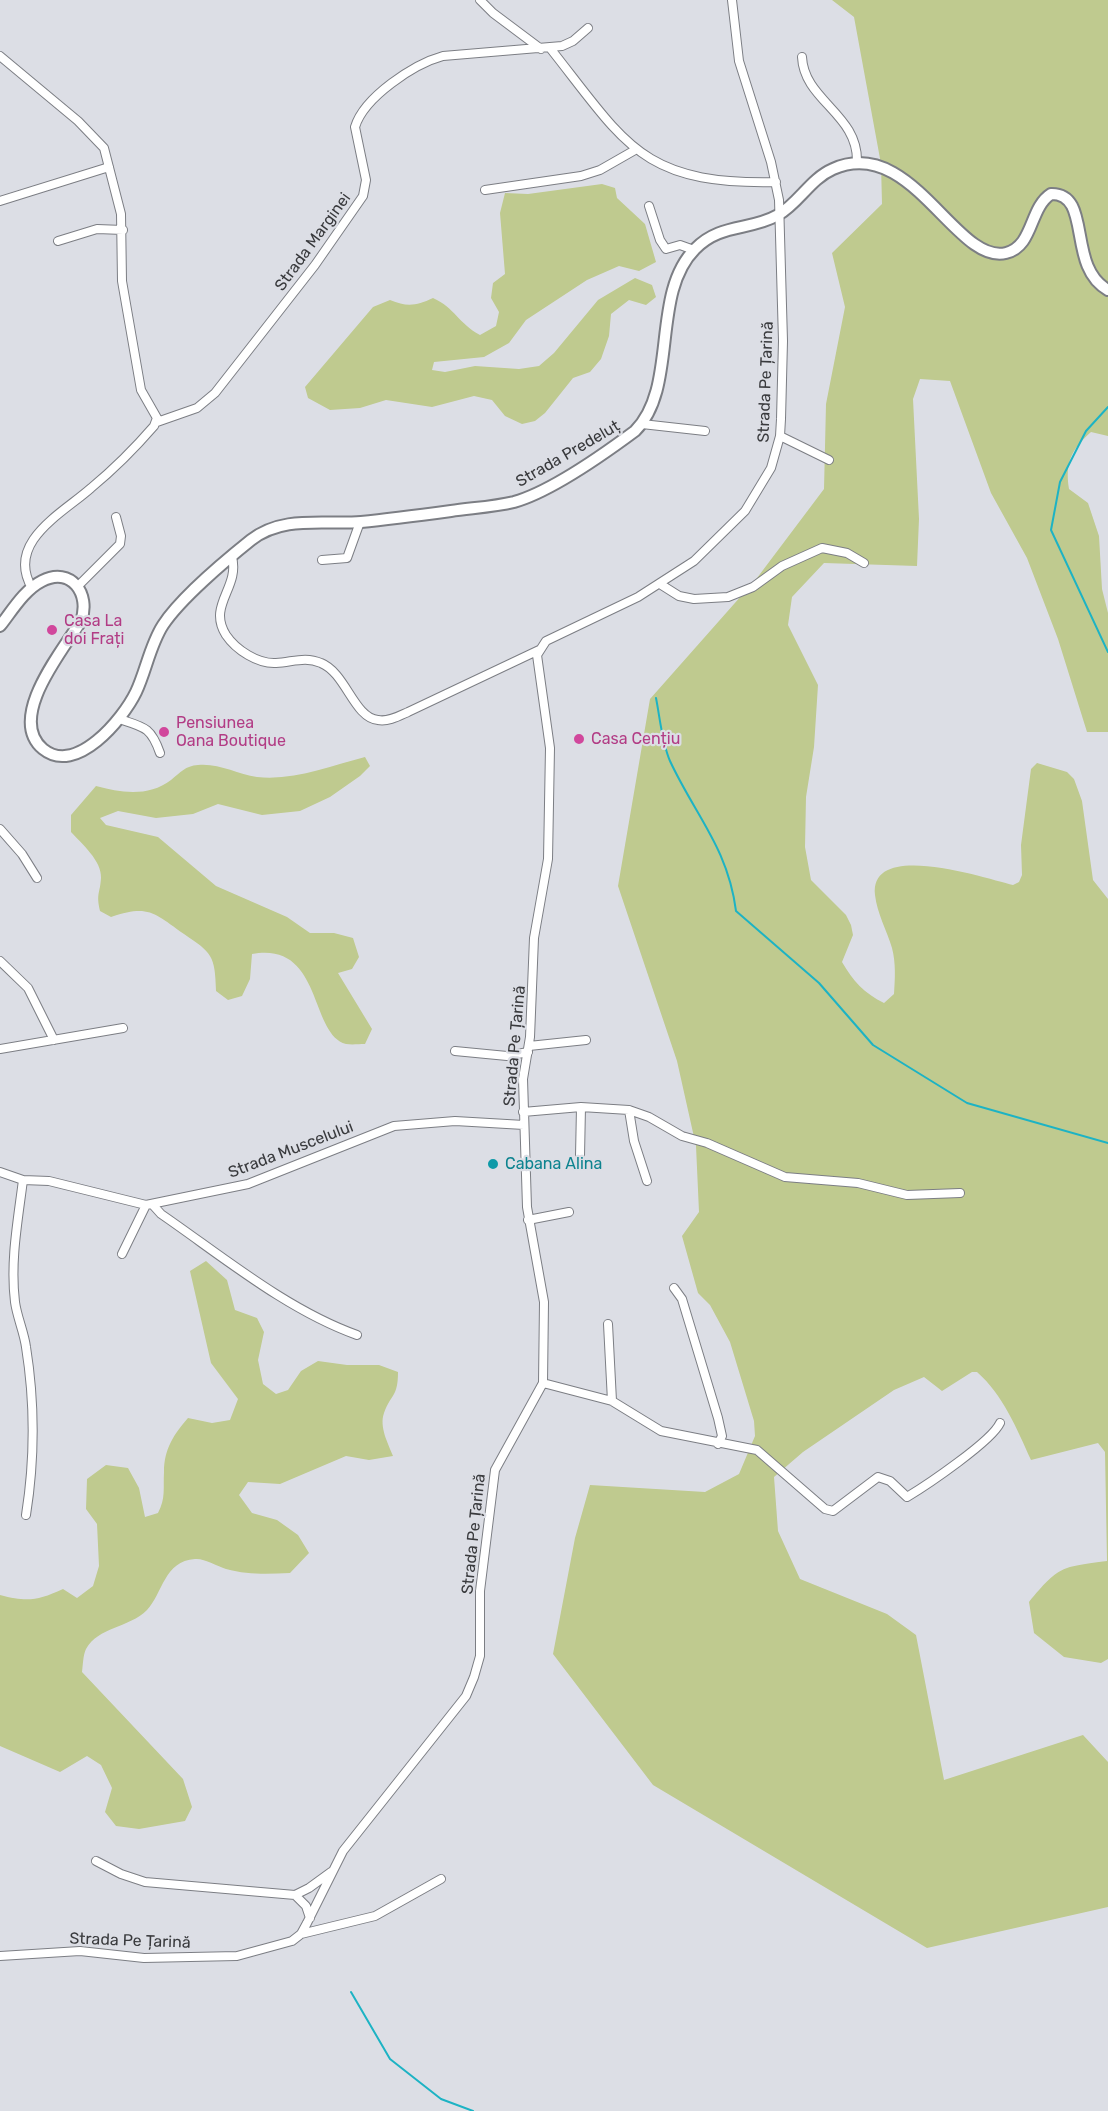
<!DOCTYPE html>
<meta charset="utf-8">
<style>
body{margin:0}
canvas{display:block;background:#dcdee5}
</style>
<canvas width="1108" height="2111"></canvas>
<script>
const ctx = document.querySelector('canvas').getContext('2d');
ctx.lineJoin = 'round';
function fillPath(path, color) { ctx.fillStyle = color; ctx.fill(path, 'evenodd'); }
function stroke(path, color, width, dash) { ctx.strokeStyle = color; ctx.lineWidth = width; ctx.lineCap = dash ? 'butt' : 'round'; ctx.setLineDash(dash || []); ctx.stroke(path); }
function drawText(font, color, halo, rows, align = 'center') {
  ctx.font = font + ' Rubik,sans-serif'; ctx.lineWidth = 4.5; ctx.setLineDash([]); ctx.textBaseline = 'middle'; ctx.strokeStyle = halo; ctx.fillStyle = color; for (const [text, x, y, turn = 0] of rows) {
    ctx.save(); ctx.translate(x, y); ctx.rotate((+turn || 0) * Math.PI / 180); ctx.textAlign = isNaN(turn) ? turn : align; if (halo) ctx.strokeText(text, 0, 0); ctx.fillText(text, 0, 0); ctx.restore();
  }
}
fillPath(new Path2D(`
 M 832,0 L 1108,0 L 1108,436 L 1091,432 C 1071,450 1065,462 1069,489 L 1088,503 L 1099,536 L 1102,589 L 1108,613 L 1108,732 L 1087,732 L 1058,639 L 1027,558 L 991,493 L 950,381 L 920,379 L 913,399 L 919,519 L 917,566 L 824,563 L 792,597 L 788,625 L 818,685 L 814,747 L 806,797 L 805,847 L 811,880 L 846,915 L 851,925 L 853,935 L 842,962 C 853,981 864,993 884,1003 L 894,994 C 895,979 896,963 892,948 C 887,931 877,913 875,895 C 869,839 987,879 1013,885 L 1019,882 L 1022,875 L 1021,845 L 1031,769 L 1037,763 L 1067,772 L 1074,779 L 1082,801 L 1093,880 L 1108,899 L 1108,1659 L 1101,1663 L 1064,1657 L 1034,1633 L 1029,1602 C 1059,1566 1061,1567 1107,1561 L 1105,1452 L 1098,1443 L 1031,1460 C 1017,1429 1003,1395 977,1372 L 972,1372 L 942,1391 L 924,1377 L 894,1390 L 803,1452 L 774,1477 L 778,1531 L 800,1579 L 887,1614 L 916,1635 L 944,1780 L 1083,1735 L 1108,1762 L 1108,1907 L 927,1948 L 653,1785 L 553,1654 L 575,1538 L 590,1485 L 705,1492 L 739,1474 L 755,1436 L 754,1421 L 730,1342 L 710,1305 L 698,1293 L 682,1236 L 699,1212 L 696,1146 L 677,1061 L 618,886 L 650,699 L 757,578 L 824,489 L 826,404 L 845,307 L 832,253 L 882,204 L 881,164 L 854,17 Z
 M 602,184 L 615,188 L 617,198 L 645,224 L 656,262 L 639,271 L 619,266 L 587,280 L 526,320 L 509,343 L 484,357 L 434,362 L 432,370 L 445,372 L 475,366 L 519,369 L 539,366 L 554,353 L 598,300 L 635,278 L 652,285 L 656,297 L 646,305 L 629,300 L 611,314 L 609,336 L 601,359 L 590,372 L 573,378 L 545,413 L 535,421 L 522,424 L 505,416 L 492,400 L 474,396 L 432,407 L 386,400 L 360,408 L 330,410 L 308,398 L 305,387 L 373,307 L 390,300 C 407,307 416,306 433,298 C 455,308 458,323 480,335 L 496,326 L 499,312 L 491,298 L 493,283 L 505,274 L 500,213 L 505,193 L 528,194 Z
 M 365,757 L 370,766 L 360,776 L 330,797 L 300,811 L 262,815 L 218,804 L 193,814 L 156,818 L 118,811 L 100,818 L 106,825 L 158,837 L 216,886 L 287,917 L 310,933 L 334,933 L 353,938 L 359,957 L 352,969 L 338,973 L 372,1029 L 365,1044 C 359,1044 352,1045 346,1044 C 309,1034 323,941 252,954 L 250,979 L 242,996 L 228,1000 L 216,991 C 215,955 212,953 184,934 C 154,913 149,904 111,917 L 100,911 C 96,893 100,894 101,878 C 102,861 82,844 71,832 L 71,815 L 96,786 C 121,793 149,797 171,780 C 181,772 185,766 198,765 C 219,763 237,774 257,777 C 294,781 330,766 365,757 Z
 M 206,1261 L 227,1280 L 235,1310 L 257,1318 L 264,1332 L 258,1360 L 263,1384 L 276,1394 L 288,1390 L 301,1371 L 318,1361 L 347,1365 L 379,1365 L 398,1372 C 398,1397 391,1394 384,1413 C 379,1427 388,1443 393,1456 L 369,1460 L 346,1456 L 280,1484 L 248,1482 L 239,1495 L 252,1513 L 277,1520 L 298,1535 L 309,1553 L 290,1573 C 268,1574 248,1575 226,1569 C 217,1566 204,1558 195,1559 C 164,1561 163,1593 147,1610 C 129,1628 98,1627 86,1649 C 83,1655 83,1665 82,1672 L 183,1779 L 192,1807 L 185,1821 L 139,1829 L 116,1826 L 105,1812 L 112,1788 L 101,1765 L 87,1756 L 60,1772 L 0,1746 L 0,1595 C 27,1602 37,1601 63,1589 L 77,1598 L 93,1586 L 99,1566 L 97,1524 L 86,1509 L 87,1479 L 106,1465 L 128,1468 L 139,1488 L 145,1517 L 158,1513 C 166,1498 163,1488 164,1472 C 164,1449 174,1434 188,1418 L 212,1423 L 230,1420 L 238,1399 L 211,1363 L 190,1271 Z`), '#bfca8f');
stroke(new Path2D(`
 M 1108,407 L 1086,431 L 1060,482 L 1051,530 L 1108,652
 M 656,698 C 660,718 662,743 670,761 C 695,815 728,848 736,911 L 819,983 L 873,1045 L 967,1103 L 1108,1143
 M 351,1992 L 390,2059 L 441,2099 L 473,2111`), '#1db3c4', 2);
const minor = new Path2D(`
 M 480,0 L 493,13 L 541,49
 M 550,48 C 626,144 641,185 776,182
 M 0,56 L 78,121 L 104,148 L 121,214 L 122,281 L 141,390 L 157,418 L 154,426 C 135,448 114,469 91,488 C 63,513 5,542 32,588
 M 802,57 C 804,101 859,114 857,163
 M 485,190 L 581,176 L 600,170 L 635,150
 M 0,201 L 109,167
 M 649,206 L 660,240 L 666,249 L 680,245 L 694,250
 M 58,241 L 97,229 L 123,230
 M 157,422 L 197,408 L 215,393 L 315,265 L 363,196 L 366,180 L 355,127 C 364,97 414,64 443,56 L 562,46 L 573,41 L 588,28
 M 642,424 L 705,431
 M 780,436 L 829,460
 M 232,557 C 240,588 207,605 226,635 C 236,650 258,664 276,663 C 293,662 305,656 321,663 C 346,673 354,718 378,720 C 388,722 399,716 408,712 L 539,650
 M 322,560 L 347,558 L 360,522
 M 660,584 L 679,596 L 694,599 L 728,597 L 753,587 L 782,566 L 822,548 L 847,553 L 864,563
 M 78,586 L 120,544 L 121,536 L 116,517
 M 119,719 C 144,727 151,727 160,753
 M 0,829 L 22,854 L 37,878
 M 0,961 L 28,988 L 54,1040
 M 529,1046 L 586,1040
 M 0,1049 L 123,1028
 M 455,1051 L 507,1056 L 528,1052
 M 629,1110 L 634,1141 L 647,1181
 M 523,1112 L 581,1107 L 629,1110 L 649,1117 L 682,1136 L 707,1143 L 785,1177 L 858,1183 L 907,1195 L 960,1193
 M 580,1156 L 581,1107
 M 0,1172 L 23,1180 L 49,1181 L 146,1205 L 248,1184 L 394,1126 L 455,1121 L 524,1125
 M 23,1180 C 18,1220 10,1261 15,1302 C 17,1317 24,1332 26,1347 C 35,1403 35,1458 26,1515
 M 152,1204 L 161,1214 C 222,1256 287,1310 357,1335
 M 528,1220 L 569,1212
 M 122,1254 L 146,1205
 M 674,1288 L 682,1299 L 718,1418 L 722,1436 L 718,1444
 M 608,1324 L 612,1401
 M 543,1383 L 612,1401 L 661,1431 L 757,1450 L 825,1509 L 833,1511 L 878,1477 L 890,1481 L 907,1497 C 927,1485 992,1441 1000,1423
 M 96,1861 L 121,1874 L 145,1882 L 295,1895 L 309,1888 L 331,1872
 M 295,1895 L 306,1906 L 310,1918
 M 301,1934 L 375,1916 L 441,1879
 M 0,1956 L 80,1951 L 144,1958 L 237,1956 L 292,1941 L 301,1934 L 307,1923 L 343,1851 L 466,1696 L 474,1677 L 480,1656 L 480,1591 L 495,1470 L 543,1383 L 544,1302 L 527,1207 L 523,1079 L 530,1037 L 534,938 L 548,859 L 550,748 L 537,655 L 546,641 L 638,597 L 694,561 L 745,511 L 771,468 L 780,436 L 781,419 L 783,341 L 779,200 L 771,162 L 739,61 L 732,0`);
const secondary = new Path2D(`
 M 0,626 C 12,611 24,590 42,581 C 71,566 91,594 81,621 C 63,650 6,718 43,749 C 76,776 123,719 136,692 C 146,671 150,645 163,625 C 180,599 226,560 251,540 C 283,515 323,525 361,522 C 391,519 421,515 451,511 C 471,508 493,507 514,502 C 550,492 604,454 635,431 C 679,387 650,294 695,249 C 720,223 750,231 778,215 C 799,203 810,179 833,169 C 911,134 956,265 1006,253 C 1034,246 1029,208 1051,194 C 1093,193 1066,267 1108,290`);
stroke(minor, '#7c7e84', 10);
stroke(secondary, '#7c7e84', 14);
stroke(minor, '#fff', 8);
stroke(secondary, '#fff', 10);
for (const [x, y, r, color] of [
 [52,630,6,"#d1479c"],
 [164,732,6,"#d1479c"],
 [579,739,6,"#d1479c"],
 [493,1164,6,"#0f9aa8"]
]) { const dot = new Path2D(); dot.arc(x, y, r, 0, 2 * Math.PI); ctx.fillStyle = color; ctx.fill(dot); stroke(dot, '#dcdee5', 2); }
drawText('16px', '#393a3d', '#dcdee5', [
 ["Strada Marginei",313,242,-54],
 ["Strada Pe Țarină",766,382,-88],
 ["Strada Predeluț",568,454,-30],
 ["Strada Pe Țarină",515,1046,-85],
 ["Strada Muscelului",291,1150,-21],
 ["Strada Pe Țarină",474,1534,-84],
 ["Strada Pe Țarină",130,1941,2]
]);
drawText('16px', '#b23c85', '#dcdee5', [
 ["Casa La",64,621],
 ["doi Frați",64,639],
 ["Pensiunea",176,723],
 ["Oana Boutique",176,741],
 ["Casa Cențiu",591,739]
], 'left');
drawText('16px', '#0d838f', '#dcdee5', [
 ["Cabana Alina",505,1164]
], 'left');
</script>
